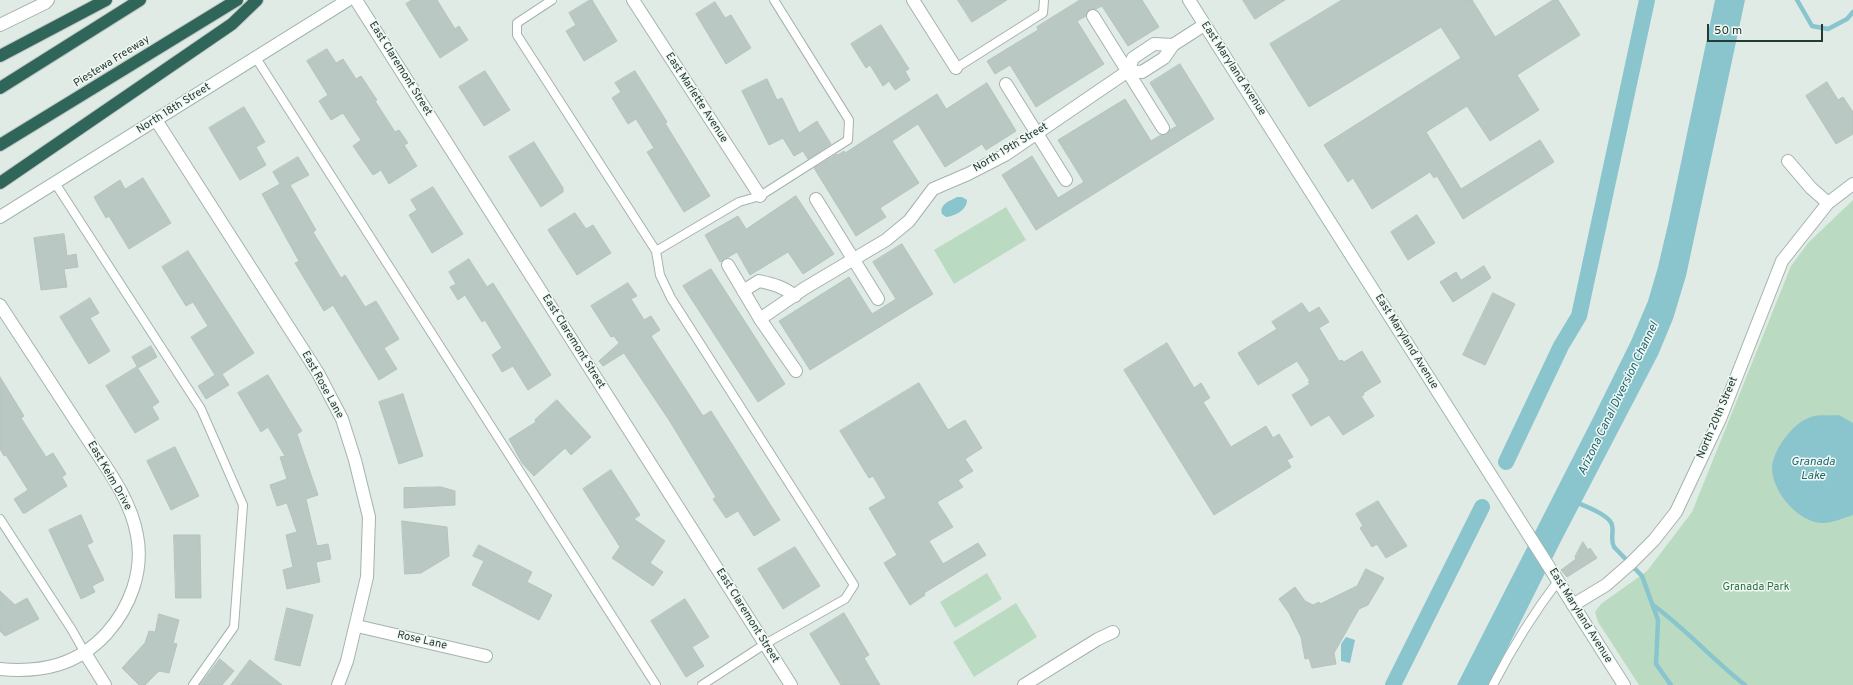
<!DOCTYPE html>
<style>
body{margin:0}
#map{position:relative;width:1853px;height:685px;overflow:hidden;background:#e1ebe6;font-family:Overpass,sans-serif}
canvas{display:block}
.scale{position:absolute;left:1707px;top:24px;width:116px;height:18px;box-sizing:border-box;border:2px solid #223b33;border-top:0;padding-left:5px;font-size:12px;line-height:14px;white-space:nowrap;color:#223b33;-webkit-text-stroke:3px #f1f8f4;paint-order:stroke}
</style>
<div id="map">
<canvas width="1853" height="685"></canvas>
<div class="scale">50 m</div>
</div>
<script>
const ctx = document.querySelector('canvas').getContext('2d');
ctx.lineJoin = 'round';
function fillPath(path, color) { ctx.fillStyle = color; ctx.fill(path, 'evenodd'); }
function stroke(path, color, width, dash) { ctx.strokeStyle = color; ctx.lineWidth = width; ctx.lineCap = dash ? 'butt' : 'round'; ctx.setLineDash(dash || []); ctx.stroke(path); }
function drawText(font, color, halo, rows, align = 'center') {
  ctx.font = font + ' Overpass,sans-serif'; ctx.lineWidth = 3; ctx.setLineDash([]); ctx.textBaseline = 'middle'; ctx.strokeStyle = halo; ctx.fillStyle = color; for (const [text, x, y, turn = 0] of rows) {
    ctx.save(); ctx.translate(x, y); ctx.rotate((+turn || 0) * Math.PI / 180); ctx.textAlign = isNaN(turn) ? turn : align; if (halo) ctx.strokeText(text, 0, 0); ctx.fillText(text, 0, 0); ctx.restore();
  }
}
fillPath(new Path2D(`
 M 1853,200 L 1853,685 L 1639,685 L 1598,622 L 1595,612 L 1601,604 L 1647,571 L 1692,512 L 1791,266 L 1808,243 Z
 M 1006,207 L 1026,240 L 954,284 L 934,250 Z
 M 987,573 L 1002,599 L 955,628 L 940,602 Z
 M 1016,603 L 1037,637 L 974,677 L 953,642 Z`), '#badbc2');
fillPath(new Path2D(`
 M 1715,0 L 1745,0 L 1686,276 L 1673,319 L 1658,355 L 1561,541 L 1489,685 L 1457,685 L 1593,418 L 1631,341 L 1648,301 L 1658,267 L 1669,220 Z
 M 957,197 L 962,197 L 967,200 C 967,210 955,216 946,217 L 942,214 C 939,204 950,201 957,197 Z
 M 1839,415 L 1853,423 L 1853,515 C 1844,518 1832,523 1823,523 C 1799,523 1773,493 1772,469 C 1772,451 1793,422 1811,417 C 1819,414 1830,416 1839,415 Z
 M 1346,637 L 1355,640 L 1350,663 L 1341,661 L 1341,644 Z`), '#8ac5ce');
stroke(new Path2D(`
 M 1797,0 L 1812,26 L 1828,29 L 1847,19 L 1853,12
 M 1575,502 C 1583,505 1610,515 1612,525 C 1614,533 1610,539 1614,547 L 1642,576 L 1658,620 L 1656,664 L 1671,685
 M 1653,605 C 1686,629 1713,660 1745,685`), '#8ac5ce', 4.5);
stroke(new Path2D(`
 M 1506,462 L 1561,346 L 1579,316 L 1647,0
 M 1393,685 L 1482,507`), '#8ac5ce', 16);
const building = new Path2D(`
 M 412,0 L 437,0 L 455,29 L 459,26 L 468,40 L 440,58 L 406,4 Z
 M 590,0 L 592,0 L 617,41 L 584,61 L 566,31 L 576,25 L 569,13 Z
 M 958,0 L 1007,0 L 972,22 Z
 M 1080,0 L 1142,0 L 1159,27 L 1128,46 L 1102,6 L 1096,9 L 1089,10 L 1086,16 L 1077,21 L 1104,64 L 1036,107 L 1010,65 L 995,74 L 987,61 L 1038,30 L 1037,27 Z
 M 1243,0 L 1285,0 L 1255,19 Z
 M 1342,0 L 1472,0 L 1495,37 L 1553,0 L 1558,0 L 1580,35 L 1517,75 L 1539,110 L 1490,141 L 1467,106 L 1426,132 L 1461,189 L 1540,140 L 1554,162 L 1463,219 L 1437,176 L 1434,178 L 1430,172 L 1372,209 L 1353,178 L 1348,182 L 1324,145 L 1461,58 L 1441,27 L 1309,107 L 1270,44 Z
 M 715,2 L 725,18 L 731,15 L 751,48 L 726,64 L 696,14 Z
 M 881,25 L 909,69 L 905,71 L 910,80 L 895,90 L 889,81 L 883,86 L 870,65 L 866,68 L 851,44 Z
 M 327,49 L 336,63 L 343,59 L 356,79 L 361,76 L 377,100 L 375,101 L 395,132 L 399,130 L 408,143 L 404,145 L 417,166 L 389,184 L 381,170 L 373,175 L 353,146 L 361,140 L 343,113 L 331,120 L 319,101 L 328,95 L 307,61 Z
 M 1180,64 L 1214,119 L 1036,230 L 1002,175 L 1032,156 L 1058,198 L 1084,182 L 1058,140 L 1125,99 L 1151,141 L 1161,135 L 1167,134 L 1170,130 L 1177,126 L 1150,83 Z
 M 485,71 L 510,110 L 484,126 L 459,87 Z
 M 635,71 L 667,122 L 665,123 L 710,196 L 684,212 L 647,152 L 654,148 L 636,119 L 628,124 L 612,98 L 621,92 L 615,83 Z
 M 767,79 L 777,100 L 782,98 L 799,133 L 817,121 L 831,144 L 808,159 L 803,151 L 794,156 L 783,138 L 769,145 L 742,91 Z
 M 1827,82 L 1838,100 L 1843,97 L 1853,112 L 1853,134 L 1836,144 L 1806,96 Z
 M 987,83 L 1016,131 L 986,150 L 982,144 L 945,167 L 918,124 L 892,141 L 919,183 L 880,208 L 886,217 L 856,236 L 814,168 L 837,154 L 838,155 L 844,151 L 845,153 L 937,94 L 946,109 Z
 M 244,107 L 265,142 L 256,147 L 266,165 L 240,180 L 209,128 Z
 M 534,142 L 563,188 L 563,192 L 541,207 L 509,157 Z
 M 298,157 L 309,175 L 290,185 L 316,230 L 313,232 L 341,278 L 345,275 L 365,307 L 376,301 L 399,339 L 384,348 L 397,369 L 379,380 L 333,305 L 324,311 L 295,263 L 299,261 L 262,194 L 280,184 L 273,172 Z
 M 143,178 L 171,223 L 129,249 L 109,216 L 106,218 L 94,197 L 120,180 L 125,189 Z
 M 433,187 L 463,234 L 432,253 L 409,215 L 417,210 L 411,200 Z
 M 796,196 L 834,254 L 803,274 L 788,252 L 750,275 L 737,252 L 720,262 L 705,235 L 738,216 L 746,229 Z
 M 575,213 L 586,229 L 593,225 L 611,253 L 577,275 L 548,230 Z
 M 1417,215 L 1435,243 L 1408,260 L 1391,232 Z
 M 64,234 L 67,256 L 76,254 L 78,267 L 64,269 L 67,287 L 41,290 L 34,238 Z
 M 902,244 L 933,294 L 810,370 L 779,321 L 849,277 L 872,314 L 896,299 L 873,262 Z
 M 188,251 L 254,353 L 222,374 L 229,385 L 206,399 L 198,386 L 215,375 L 191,337 L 208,326 L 193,302 L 186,306 L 162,267 Z
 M 469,259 L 487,287 L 493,283 L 551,375 L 528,390 L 513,366 L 502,372 L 492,355 L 502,348 L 485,320 L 482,322 L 465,295 L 458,300 L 450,287 L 456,284 L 449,272 Z
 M 1484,266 L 1491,278 L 1453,302 L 1440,282 L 1456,272 L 1461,280 Z
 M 711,269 L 785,384 L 758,402 L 683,286 Z
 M 628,283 L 637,296 L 631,299 L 644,320 L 651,316 L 660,330 L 651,336 L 703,416 L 711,411 L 780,520 L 754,536 L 738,511 L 726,518 L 713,499 L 716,497 L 669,420 L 624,353 L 603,366 L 599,361 L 619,343 L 614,336 L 611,337 L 591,306 Z
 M 1493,293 L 1515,304 L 1485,365 L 1463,355 Z
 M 90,298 L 99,313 L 90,318 L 110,351 L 89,364 L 60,317 Z
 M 1302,303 L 1309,313 L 1319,307 L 1329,322 L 1319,328 L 1339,361 L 1342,360 L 1344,362 L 1362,351 L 1381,382 L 1363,393 L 1364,395 L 1361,396 L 1374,416 L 1343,435 L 1329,415 L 1311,426 L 1292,395 L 1310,384 L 1308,382 L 1310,381 L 1297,361 L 1258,385 L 1238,353 L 1277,329 L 1272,322 Z
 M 1167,343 L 1194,388 L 1201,383 L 1210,398 L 1203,402 L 1231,447 L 1266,426 L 1273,438 L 1279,434 L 1293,457 L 1287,460 L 1291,467 L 1214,515 L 1124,370 Z
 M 151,346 L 157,357 L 138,368 L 132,357 Z
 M 137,367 L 159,402 L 152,407 L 159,419 L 135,433 L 106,386 Z
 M 268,375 L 302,431 L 297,434 L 318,495 L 306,499 L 317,546 L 328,544 L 331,559 L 316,562 L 320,582 L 287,589 L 283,570 L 293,567 L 286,535 L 297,532 L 287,503 L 277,506 L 270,485 L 287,479 L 280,457 L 285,456 L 268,427 L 261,432 L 238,393 Z
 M 0,377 L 24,416 L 21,418 L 46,457 L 53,453 L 66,474 L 62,477 L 67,486 L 25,513 L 23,513 L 14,499 L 28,490 L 6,455 L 4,456 L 0,449 Z
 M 919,383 L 948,430 L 965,420 L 982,448 L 965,459 L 973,471 L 958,480 L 963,487 L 937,502 L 953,527 L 929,541 L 943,564 L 978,543 L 986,555 L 924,593 L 925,595 L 910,605 L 884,563 L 897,555 L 869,508 L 886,498 L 873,476 L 869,478 L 840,431 Z
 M 403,394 L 423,456 L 399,464 L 379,402 Z
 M 557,400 L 591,437 L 571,455 L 565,448 L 534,476 L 522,463 L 509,439 L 536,422 L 535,420 Z
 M 175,447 L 199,496 L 171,510 L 147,461 Z
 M 611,470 L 640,515 L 634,519 L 665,541 L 650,563 L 663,572 L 653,586 L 612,558 L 620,547 L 583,489 Z
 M 441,487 L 455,491 L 455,505 L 404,508 L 404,488 Z
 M 1378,501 L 1407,546 L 1386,558 L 1377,544 L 1372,547 L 1360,528 L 1363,526 L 1356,514 Z
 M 81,515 L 93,542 L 87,545 L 104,580 L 92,586 L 95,592 L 81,599 L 49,530 Z
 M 402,521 L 447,527 L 449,556 L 421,573 L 405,574 Z
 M 174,535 L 200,535 L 201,598 L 176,598 Z
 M 1583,542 L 1588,550 L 1590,548 L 1597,558 L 1567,577 L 1561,570 L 1576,559 L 1575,557 Z
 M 479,545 L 532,572 L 527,582 L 552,595 L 539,620 L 472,585 L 484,561 L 473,556 Z
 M 795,547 L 820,586 L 783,609 L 758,569 Z
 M 1366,569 L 1384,578 L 1368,605 L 1359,609 L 1334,653 L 1336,664 L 1312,668 L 1309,658 L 1305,659 L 1301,637 L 1289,613 L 1279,599 L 1295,587 L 1305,601 L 1313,605 L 1319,602 L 1320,604 L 1357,586 Z
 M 0,591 L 15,605 L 27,598 L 39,619 L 5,636 L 0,631 Z
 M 685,599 L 709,637 L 692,647 L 704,666 L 686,677 L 651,621 Z
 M 287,608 L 313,615 L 300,666 L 275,660 Z
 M 844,613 L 869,655 L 864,658 L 880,685 L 841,685 L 810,634 Z
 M 159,614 L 179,620 L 173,643 L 177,644 L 169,673 L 159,671 L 145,685 L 139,685 L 122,668 L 145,643 L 149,631 L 155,632 Z
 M 220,659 L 234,671 L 222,685 L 200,685 Z
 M 250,660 L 282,685 L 231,685 Z`);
fillPath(building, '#b9c8c2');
stroke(building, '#b3c4bd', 1);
const lane = new Path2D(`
 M 552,0 L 517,23 L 517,35 L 656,251 L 660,275 L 671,298 L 854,585 L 845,599 L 765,644 L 702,685
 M 256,58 L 656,685
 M 956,68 L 1043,13 L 1044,0
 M 55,183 L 201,409 L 243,505 L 234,627 L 193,685
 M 656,251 L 739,202 L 760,196 L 848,140 L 849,120 L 774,0
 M 0,519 L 72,630 L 85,653
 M 1493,685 C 1512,648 1533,614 1558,581`);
const street = new Path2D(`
 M 356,0 L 791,685
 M 633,0 L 760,196
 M 913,0 L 956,68
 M 1093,16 L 1163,128
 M 0,25 L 45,3 L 48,0
 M 1128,71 L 1142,72 L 1164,58 L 1173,45 L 1204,25
 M 1006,84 L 1066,180
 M 156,120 L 318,373 L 342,419 L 355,460 L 369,517 L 367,577 L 347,661 L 338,685
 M 1788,161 L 1811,188 L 1828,203
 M 816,199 L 878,299
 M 728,265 L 760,319 L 796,371
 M 743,291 L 759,281 C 773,284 784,287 795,296
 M 0,305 C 27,347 54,388 81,429 C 102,462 130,496 137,535 C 144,571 130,607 107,633 C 78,665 42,673 0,669
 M 760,319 L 805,288 L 886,240 L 909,221 L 933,189 L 968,174 L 1005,155 L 1128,71 L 1133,58 L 1154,44 L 1173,45
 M 1573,605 L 1606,585 L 1630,564 L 1654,540 L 1676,512 L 1720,419 L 1782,261 L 1828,203 L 1853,184
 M 357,626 L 486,656
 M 85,653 L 105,685
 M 1024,685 L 1098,639 L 1113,632`);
const secondary = new Path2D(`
 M 1189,0 L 1624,685
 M 0,217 L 348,0`);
const highway = new Path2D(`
 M 0,56 L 106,0
 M 0,88 L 140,0
 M 0,145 L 237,0
 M 0,183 L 232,24 L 257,0`);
stroke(lane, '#a4b3ad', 10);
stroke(street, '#a4b3ad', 14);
stroke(secondary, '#a0b6ae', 14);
stroke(highway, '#c1c8c6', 14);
stroke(lane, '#fff', 8);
stroke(street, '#fff', 12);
stroke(secondary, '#fff', 12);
stroke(highway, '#2f6659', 12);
drawText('11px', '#223b33', '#f1f8f4', [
 ["Piestewa Freeway",112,62,-32],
 ["East Claremont Street",400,69,58],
 ["East Maryland Avenue",1233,69,57],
 ["East Marlette Avenue",696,98,57],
 ["North 18th Street",174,109,-32],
 ["North 19th Street",1011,148,-31],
 ["East Claremont Street",573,342,58],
 ["East Maryland Avenue",1406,342,58],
 ["East Rose Lane",322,385,61],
 ["North 20th Street",1718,418,-67],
 ["East Keim Drive",109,476,60],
 ["East Claremont Street",747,616,58],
 ["East Maryland Avenue",1580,616,58],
 ["Rose Lane",422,641,13]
]);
drawText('11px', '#2d7046', '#f1f8f4', [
 ["Granada Park",1756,588]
]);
drawText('italic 12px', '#1e6874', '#f1f8f4', [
 ["Arizona Canal Diversion Channel",1619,399,-64],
 ["Granada",1813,463],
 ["Lake",1813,477]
]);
</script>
